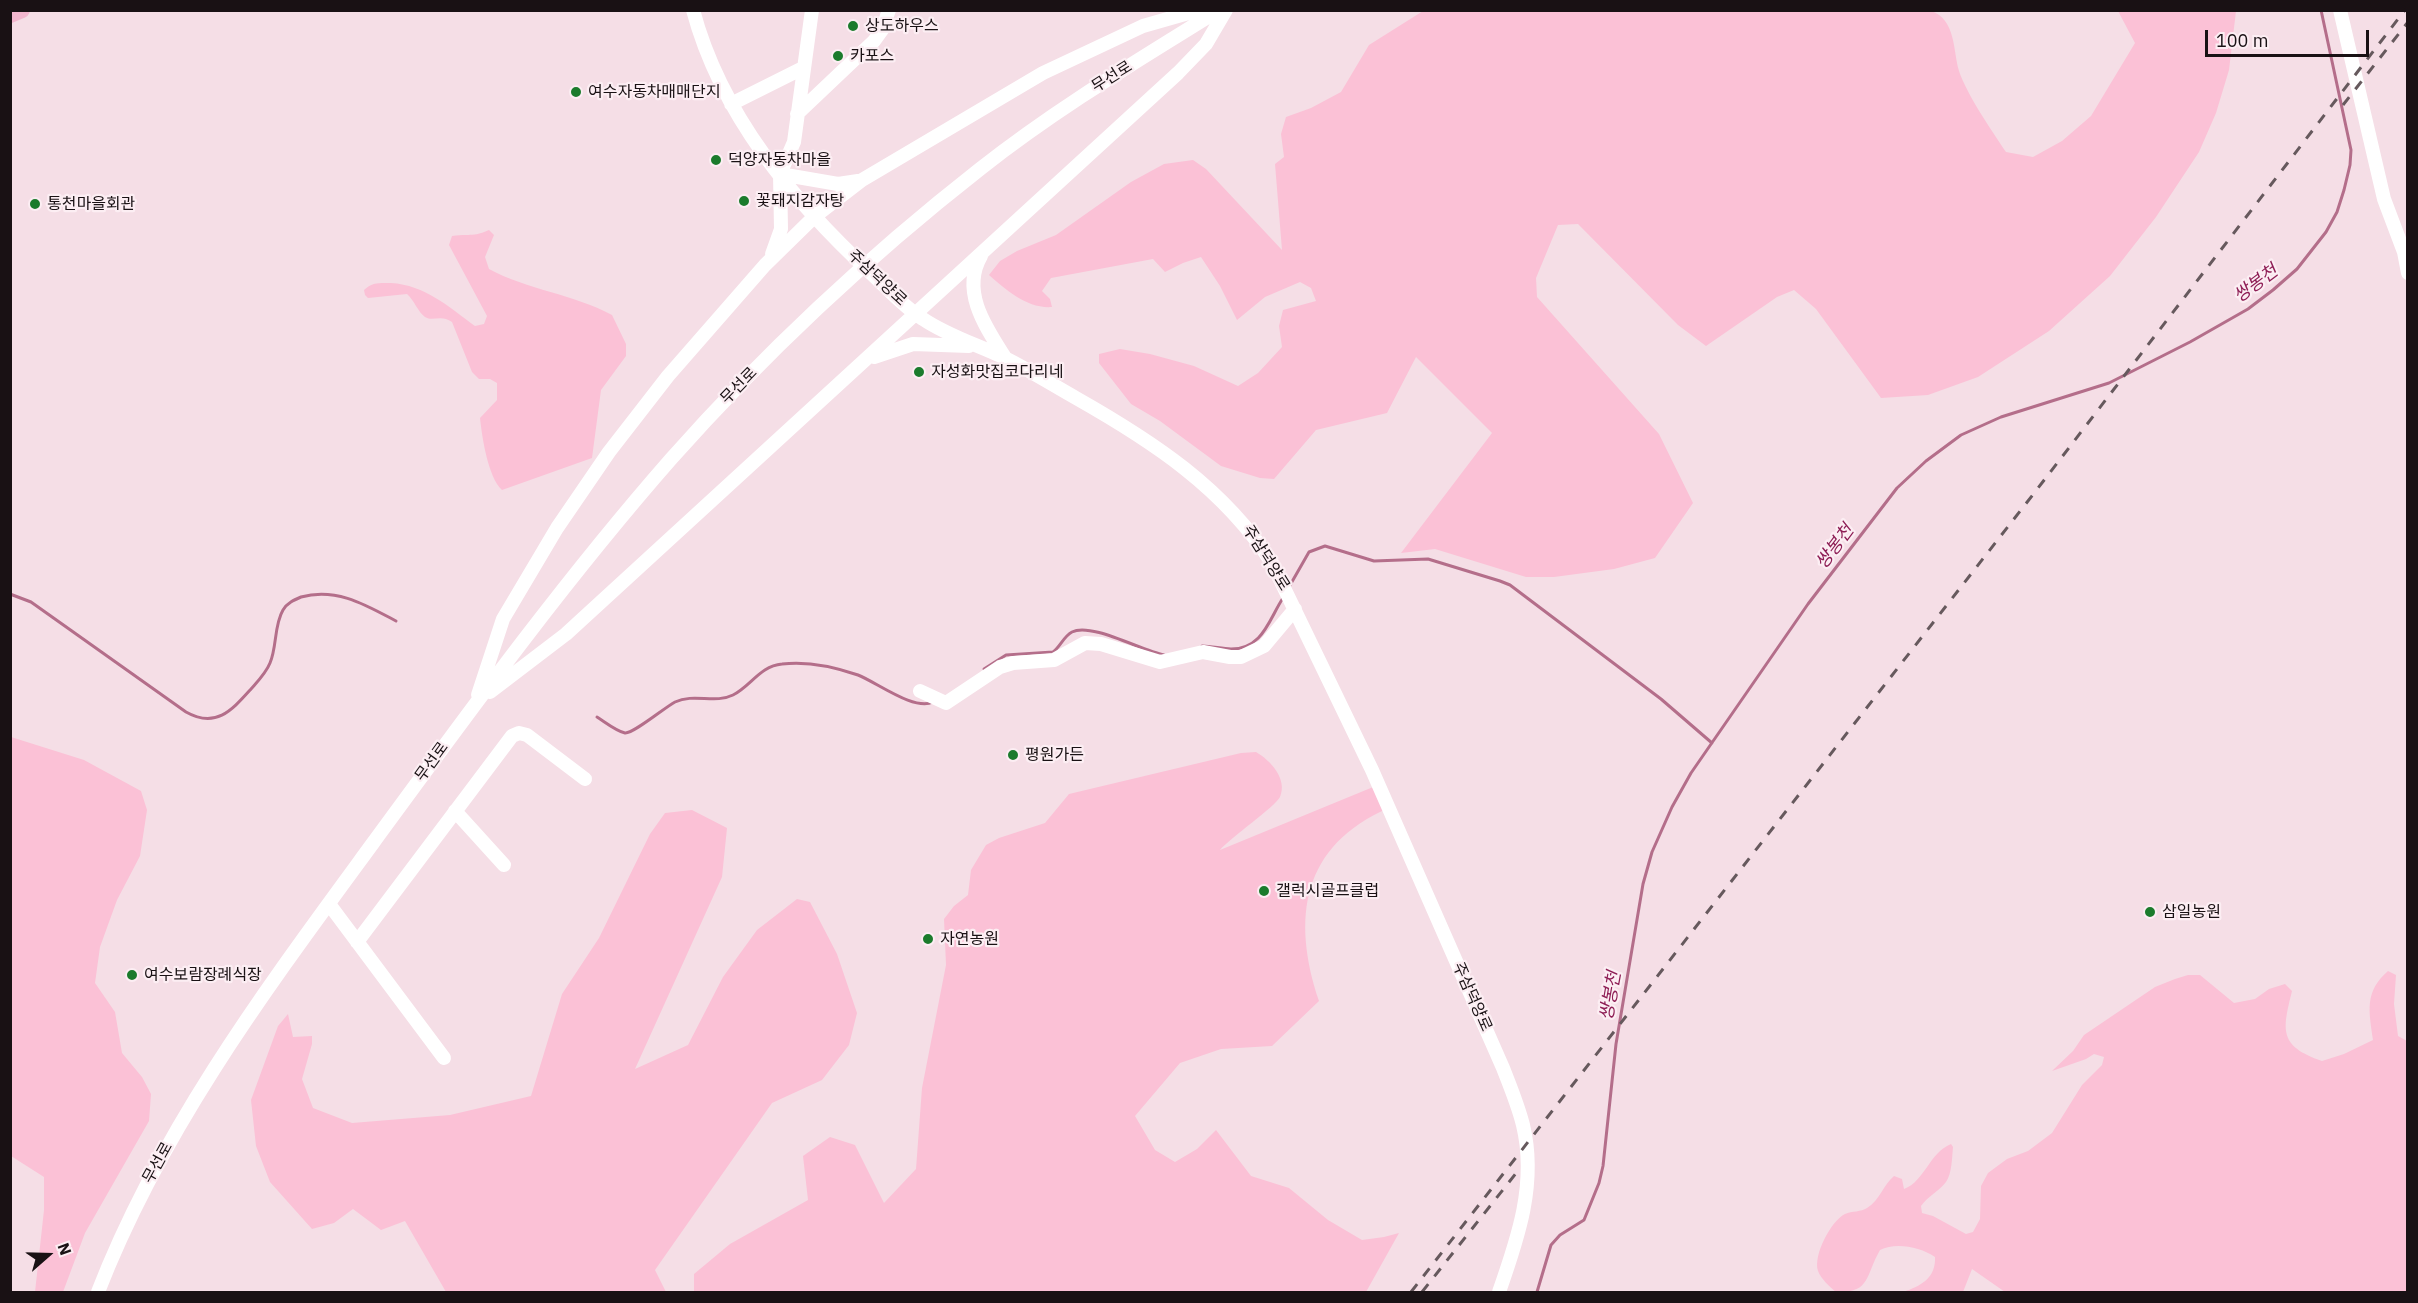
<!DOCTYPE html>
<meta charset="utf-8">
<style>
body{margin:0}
#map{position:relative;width:2418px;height:1303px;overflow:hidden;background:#f5dee6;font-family:"IBM Plex Sans",sans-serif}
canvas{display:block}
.frame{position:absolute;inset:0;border:12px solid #191114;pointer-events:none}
.north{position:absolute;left:18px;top:1225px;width:60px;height:60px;-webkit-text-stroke:4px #fceef3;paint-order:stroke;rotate:70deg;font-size:16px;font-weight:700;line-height:24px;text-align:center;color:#191114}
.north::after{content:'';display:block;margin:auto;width:21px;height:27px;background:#191114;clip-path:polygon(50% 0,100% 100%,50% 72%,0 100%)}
.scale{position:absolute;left:2205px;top:30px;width:164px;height:27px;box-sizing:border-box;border:3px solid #191114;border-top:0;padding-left:8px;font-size:18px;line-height:21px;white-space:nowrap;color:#191114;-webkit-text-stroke:4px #fceef3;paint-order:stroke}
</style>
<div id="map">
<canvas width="2418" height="1303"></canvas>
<div class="frame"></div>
<div class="north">N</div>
<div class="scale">100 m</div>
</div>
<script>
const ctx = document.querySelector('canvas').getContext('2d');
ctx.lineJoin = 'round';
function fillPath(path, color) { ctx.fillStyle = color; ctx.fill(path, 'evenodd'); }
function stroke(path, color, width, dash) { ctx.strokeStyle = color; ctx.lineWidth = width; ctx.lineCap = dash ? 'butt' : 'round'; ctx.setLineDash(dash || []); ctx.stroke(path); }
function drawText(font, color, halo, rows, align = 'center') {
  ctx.font = font + ' "IBM Plex Sans","Noto Sans KR",sans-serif'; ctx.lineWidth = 4.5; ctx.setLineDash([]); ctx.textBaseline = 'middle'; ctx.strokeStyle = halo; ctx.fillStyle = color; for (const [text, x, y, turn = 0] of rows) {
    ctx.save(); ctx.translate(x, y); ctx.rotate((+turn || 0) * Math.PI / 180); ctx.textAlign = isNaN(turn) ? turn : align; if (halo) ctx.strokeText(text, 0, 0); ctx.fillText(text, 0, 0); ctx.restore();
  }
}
fillPath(new Path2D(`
 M 1423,11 L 1931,11 C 1956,19 1953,51 1959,71 C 1967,95 1992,131 2006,152 L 2033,157 L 2062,141 L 2091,116 L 2135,43 L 2118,11 L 2236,11 L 2229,70 L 2216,113 L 2199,152 L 2156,217 L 2110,276 L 2049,331 L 1978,377 L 1928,395 L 1881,398 L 1816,309 L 1794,290 L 1777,297 L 1706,346 L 1678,325 L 1578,224 L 1558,225 L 1536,278 L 1537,297 L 1659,434 L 1693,503 L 1655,558 L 1614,569 L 1554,577 L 1526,577 L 1435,549 L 1401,553 L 1492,433 L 1416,357 L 1387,413 L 1316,430 L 1274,479 L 1260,478 L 1221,466 L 1160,421 L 1131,404 L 1099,363 L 1099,354 L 1120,349 L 1150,354 L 1194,366 L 1238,386 L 1258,373 L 1282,347 L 1279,326 L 1283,310 L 1316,301 L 1311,288 L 1300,282 L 1265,297 L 1237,320 L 1220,286 L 1201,257 L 1183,263 L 1165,272 L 1153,259 L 1051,278 L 1042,291 L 1050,299 L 1052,307 C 1028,309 1006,290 989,275 L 1000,261 L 1017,251 L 1056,235 L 1131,182 L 1164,164 L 1193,160 L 1206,169 L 1282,250 L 1275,164 L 1284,157 L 1281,134 L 1286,117 L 1311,108 L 1341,92 L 1369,45 Z
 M 489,230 L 494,235 L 485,257 L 489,269 C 528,290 573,294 612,315 L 626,344 L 626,356 L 601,390 L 592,458 L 502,490 C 488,477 482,437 480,418 L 497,400 L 497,383 L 490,379 L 479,379 L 472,372 L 452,322 C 441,314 433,322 425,317 C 418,312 414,300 407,294 L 368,298 L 365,295 L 364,290 C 372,282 380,283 391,283 C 425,285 449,307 475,326 L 484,324 L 487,316 L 449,245 L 452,236 C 469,233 471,238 489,230 Z
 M 11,737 L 84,760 L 141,791 L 147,810 L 140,856 L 117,900 L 100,947 L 95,983 L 115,1012 L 122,1053 L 142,1077 L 151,1094 L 149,1121 L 85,1233 L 63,1292 L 35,1292 L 44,1210 L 44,1177 L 11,1156 Z
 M 1256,752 C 1270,760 1288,779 1280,797 C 1275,807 1231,837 1220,850 L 1378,785 L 1389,808 C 1302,845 1291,918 1319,1001 L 1272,1046 L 1221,1049 L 1180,1063 L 1135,1116 L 1155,1150 L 1175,1162 L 1197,1149 L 1216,1130 L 1251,1176 L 1289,1188 L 1328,1220 L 1362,1240 L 1384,1237 L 1399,1233 L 1366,1292 L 694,1292 L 694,1274 L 730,1244 L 808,1200 L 803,1156 L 830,1137 L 855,1145 L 884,1203 L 916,1169 L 922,1088 L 946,965 L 944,919 L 954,906 L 968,895 L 971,870 L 986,845 L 999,838 L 1045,823 L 1069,794 L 1241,753 Z
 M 692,810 L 727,828 L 722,877 L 635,1069 L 688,1045 L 723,977 L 757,930 L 797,899 L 810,902 L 837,954 L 857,1013 L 849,1045 L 822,1080 L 772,1103 L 655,1270 L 666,1292 L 446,1292 L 405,1221 L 381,1230 L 353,1209 L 334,1223 L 312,1229 L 270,1182 L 256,1146 L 251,1100 L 278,1026 L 288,1014 L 293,1037 L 312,1036 L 312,1044 L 302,1079 L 313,1108 L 352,1123 L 450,1115 L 531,1096 L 562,994 L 599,938 L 650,834 L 665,813 Z
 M 2388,971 L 2396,975 L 2394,1004 L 2398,1036 L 2407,1041 L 2407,1292 L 2005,1292 L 1972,1269 L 1963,1292 L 1903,1292 C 1921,1286 1936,1278 1935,1257 C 1920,1247 1896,1242 1880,1250 C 1865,1276 1871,1293 1836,1292 C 1830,1287 1821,1279 1818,1271 C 1813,1255 1831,1221 1845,1214 C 1852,1211 1861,1212 1867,1208 C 1880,1200 1883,1185 1894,1176 L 1902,1179 L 1904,1189 C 1925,1181 1929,1153 1951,1144 L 1953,1147 C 1952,1157 1952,1174 1946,1182 C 1939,1191 1928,1196 1921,1206 L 1922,1213 L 1933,1216 L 1966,1234 L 1973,1232 L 1980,1219 L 1981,1186 L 1988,1173 L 2007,1159 L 2028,1151 L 2052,1133 L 2082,1085 L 2102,1065 L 2104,1057 L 2094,1054 L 2086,1059 L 2052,1071 L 2073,1051 L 2084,1035 L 2155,987 L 2175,979 L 2188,975 L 2200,975 L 2234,1003 L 2255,999 L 2269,989 L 2285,984 L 2292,991 C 2282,1031 2279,1046 2322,1061 L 2344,1054 L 2373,1040 C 2369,1011 2364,992 2388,971 Z`), '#fbc1d6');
stroke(new Path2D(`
 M 1289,587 L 1309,552 L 1325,546 L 1374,561 L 1428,559 L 1500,581 L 1510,585 L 1661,699 L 1712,743
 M 10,594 L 31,602 L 186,712 C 216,729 232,710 251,689 C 258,681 266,673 270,663 C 277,647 274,625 283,610 C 287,603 294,600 301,597 C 336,587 366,605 396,621
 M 1202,646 C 1212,646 1222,649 1231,649 C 1263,649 1269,619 1283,598
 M 984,669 L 1006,655 L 1053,652 C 1060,647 1064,636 1072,632 C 1091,622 1142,651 1164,655
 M 597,717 C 605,722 616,731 625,733 C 633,734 664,708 675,702 C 694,693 715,704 733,695 C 751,686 760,666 782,664 C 807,661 835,667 858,675 C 878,683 914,711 933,702
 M 1537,1292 L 1551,1245 L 1560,1235 L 1584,1220 L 1599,1183 L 1603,1166 L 1616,1044 L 1643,884 L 1652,852 L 1672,807 L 1691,773 L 1808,604 L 1897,488 L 1926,461 L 1961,435 L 2001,417 L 2109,383 L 2190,342 L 2248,309 L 2273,290 L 2297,269 L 2326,232 L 2337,212 L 2344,190 L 2350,165 L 2351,150 L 2321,10`), '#b46e8a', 3);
stroke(new Path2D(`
 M 693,10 C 721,115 794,202 872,274 C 888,289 904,307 923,319 C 948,336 978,345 1005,358 C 1029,370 1053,385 1076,398 C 1152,441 1224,488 1272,563 L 1372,770 L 1503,1068 C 1510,1086 1518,1105 1523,1125 C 1537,1183 1518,1238 1499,1292
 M 2340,10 L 2384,199 L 2404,252 L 2408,273
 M 731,104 L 803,68
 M 797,114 L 874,41 L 882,30 L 889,10
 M 780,174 L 838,184 L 858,181
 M 772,254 L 781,229 L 780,174 L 794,142 L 812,10
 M 981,256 C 960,292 987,329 1006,359
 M 874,357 L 913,344 L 969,346
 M 920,691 L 946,703 L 1000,667 L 1013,663 L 1054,660 L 1085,643 L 1101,644 L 1160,662 L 1203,652 L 1230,657 L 1241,657 L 1264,646 L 1295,609
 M 490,692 L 566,634 L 1178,73 L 1206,44 L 1226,10
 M 478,695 L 503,619 L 557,528 L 609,452 L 668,376 L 765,265 L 814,217 L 862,180 L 1043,73 L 1143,26 L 1199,10
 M 455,811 L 504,865
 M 329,904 L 444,1058
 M 357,942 L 512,736 L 519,733 L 527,735 L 585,779
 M 98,1292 C 162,1127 269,985 373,843 C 469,712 564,581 671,459 C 765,353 869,256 980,169 C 1056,109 1137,61 1219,10`), '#fff', 14);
stroke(new Path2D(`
 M 10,15 L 22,10`), '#f2b6ce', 16);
stroke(new Path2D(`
 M 2343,105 L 2408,22
 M 1411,1292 L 2035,492 L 2405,10
 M 1422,1292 L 1517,1172`), '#66595d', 3, [10, 10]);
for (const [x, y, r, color] of [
 [853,26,6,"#1b7b2c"],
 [838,56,6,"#1b7b2c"],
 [576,92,6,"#1b7b2c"],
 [716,160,6,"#1b7b2c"],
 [744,201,6,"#1b7b2c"],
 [35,204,6,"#1b7b2c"],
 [919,372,6,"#1b7b2c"],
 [1013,755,6,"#1b7b2c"],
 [1264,891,6,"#1b7b2c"],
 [2150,912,6,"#1b7b2c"],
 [928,939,6,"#1b7b2c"],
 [132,975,6,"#1b7b2c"]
]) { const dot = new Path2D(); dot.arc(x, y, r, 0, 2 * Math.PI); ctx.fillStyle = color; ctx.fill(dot); stroke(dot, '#fceef3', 2); }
drawText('16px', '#191114', '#fceef3', [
 ["상도하우스",865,26],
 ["카포스",850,56],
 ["여수자동차매매단지",588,92],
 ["덕양자동차마을",728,160],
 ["꽃돼지감자탕",756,201],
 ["통천마을회관",47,204],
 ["자성화맛집코다리네",931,372],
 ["평원가든",1025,755],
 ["갤럭시골프클럽",1276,891],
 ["삼일농원",2162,912],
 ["자연농원",940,939],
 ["여수보람장례식장",144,975]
], 'left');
drawText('16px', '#191114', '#fceef3', [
 ["무선로",1112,77,-32],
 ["주삼덕양로",877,278,43],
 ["무선로",739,386,-46],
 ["주삼덕양로",1266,558,58],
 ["무선로",432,762,-54],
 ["주삼덕양로",1472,997,66],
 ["무선로",158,1163,-61]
]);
drawText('italic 18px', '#8e1e55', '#fceef3', [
 ["쌍봉천",2256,284,-37],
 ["쌍봉천",1835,547,-53],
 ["쌍봉천",1611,996,-80]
]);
</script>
